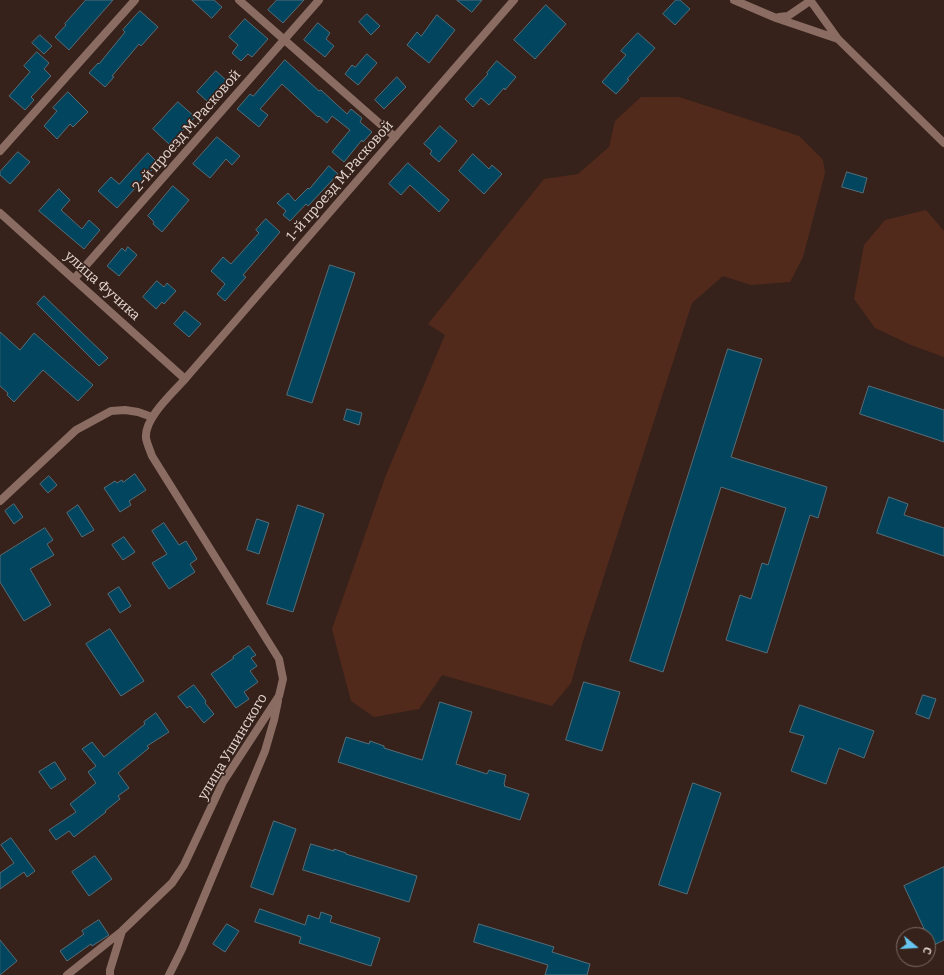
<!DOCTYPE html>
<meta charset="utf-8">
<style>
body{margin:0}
#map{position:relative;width:944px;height:975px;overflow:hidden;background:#36221b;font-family:Bitter,serif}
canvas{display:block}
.north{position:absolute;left:896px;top:927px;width:40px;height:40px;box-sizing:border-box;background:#36221b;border:1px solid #7c6b65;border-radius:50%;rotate:108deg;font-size:11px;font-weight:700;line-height:16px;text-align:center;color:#e6d8d3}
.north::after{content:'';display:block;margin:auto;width:14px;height:18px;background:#66c4ef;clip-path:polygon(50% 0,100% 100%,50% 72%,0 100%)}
</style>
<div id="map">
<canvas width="944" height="975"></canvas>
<div class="north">С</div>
</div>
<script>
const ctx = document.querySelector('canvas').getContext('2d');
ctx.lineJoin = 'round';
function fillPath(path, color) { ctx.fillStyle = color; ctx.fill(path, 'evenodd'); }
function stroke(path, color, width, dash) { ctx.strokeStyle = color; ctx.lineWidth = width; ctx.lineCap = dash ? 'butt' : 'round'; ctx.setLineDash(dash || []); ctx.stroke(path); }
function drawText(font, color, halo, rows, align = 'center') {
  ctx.font = font + ' Bitter,serif'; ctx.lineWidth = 3.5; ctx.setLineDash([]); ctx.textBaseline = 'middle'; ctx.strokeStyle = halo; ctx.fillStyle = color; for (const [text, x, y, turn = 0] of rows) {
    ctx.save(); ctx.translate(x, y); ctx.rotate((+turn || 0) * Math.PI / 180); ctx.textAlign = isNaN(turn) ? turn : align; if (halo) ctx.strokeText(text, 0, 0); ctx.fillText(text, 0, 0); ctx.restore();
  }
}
fillPath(new Path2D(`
 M 641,97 L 679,97 L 799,136 L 823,160 L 825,173 L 803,257 L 790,282 L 751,285 L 723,276 L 692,303 L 583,641 L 571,683 L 552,706 L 442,675 L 419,709 L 374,717 L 351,701 L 332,629 L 386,475 L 445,335 L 428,324 L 544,179 L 578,174 L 609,147 L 615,121 Z
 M 926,210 L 944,231 L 944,357 L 911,345 L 875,328 L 854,299 L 864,245 L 885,220 Z`), '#522a1c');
const building = new Path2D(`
 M 86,0 L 113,0 L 69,50 L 55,37 L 66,25 L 65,24 Z
 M 192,0 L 214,0 L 222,7 L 212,18 Z
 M 277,0 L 304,0 L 283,23 L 268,10 Z
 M 457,0 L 482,0 L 472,12 Z
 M 676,0 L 680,0 L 690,9 L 675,25 L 663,14 Z
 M 546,5 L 566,24 L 535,59 L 514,40 Z
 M 140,11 L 158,27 L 141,46 L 139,44 L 112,76 L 114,77 L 105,87 L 89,73 L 98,63 L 99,64 L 125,32 L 123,30 Z
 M 367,14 L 380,26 L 371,35 L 359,22 Z
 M 437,15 L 455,30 L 429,63 L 407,45 L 417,32 L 421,36 Z
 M 245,19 L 268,39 L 252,57 L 248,54 L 241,61 L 232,53 L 238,45 L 229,37 Z
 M 318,23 L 330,33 L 326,39 L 334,46 L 325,57 L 304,40 Z
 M 638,33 L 655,48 L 627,79 L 629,80 L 616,94 L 602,82 L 626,55 L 621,51 Z
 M 40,35 L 52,46 L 44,54 L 32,43 Z
 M 37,52 L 49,63 L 44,69 L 51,76 L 31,97 L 34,100 L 25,110 L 9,96 L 30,72 L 24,66 Z
 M 367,54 L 377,63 L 358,85 L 345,74 L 352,65 L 355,67 Z
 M 285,60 L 319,91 L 321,90 L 347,114 L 351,109 L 362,118 L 360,122 L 372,132 L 363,142 L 362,140 L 344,162 L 332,152 L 350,130 L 332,116 L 327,123 L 319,116 L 318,117 L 282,84 L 260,109 L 268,115 L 259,127 L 237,109 L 250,94 L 253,96 Z
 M 497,61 L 516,77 L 505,90 L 504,88 L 489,105 L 481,98 L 473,107 L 465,99 L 488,74 L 487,73 Z
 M 216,71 L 227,81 L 208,102 L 197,92 Z
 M 397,77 L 406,87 L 384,109 L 375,100 Z
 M 68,92 L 88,112 L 73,127 L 70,124 L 57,139 L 44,126 L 57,111 L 53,108 Z
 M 178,102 L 195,117 L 170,145 L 153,129 Z
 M 440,126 L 457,141 L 439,162 L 430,154 L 432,151 L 424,144 Z
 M 217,137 L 240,156 L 232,165 L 226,159 L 210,178 L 193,164 Z
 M 18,152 L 30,162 L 10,184 L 0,175 L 0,172 Z
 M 148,153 L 158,163 L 117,208 L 98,191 L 111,177 L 119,184 Z
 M 473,154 L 489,169 L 492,165 L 502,174 L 484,194 L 459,171 Z
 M 408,163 L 449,200 L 439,212 L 410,185 L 401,195 L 389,184 Z
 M 329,166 L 338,174 L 308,206 L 306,204 L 290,221 L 283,215 L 286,211 L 277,203 L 288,193 L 295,201 L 308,188 L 309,189 Z
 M 847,172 L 867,178 L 863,193 L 842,187 Z
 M 173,186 L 189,200 L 162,232 L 153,224 L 154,222 L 148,216 Z
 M 59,189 L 70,200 L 61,210 L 82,229 L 89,220 L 100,230 L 84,249 L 39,211 Z
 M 266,219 L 280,232 L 243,275 L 246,277 L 225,301 L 217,294 L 225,284 L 211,271 L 223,257 L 231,264 L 259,233 L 256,230 Z
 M 128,247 L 137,255 L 119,276 L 107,266 L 122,248 L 125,251 Z
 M 330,265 L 355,273 L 312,403 L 287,395 Z
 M 157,281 L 164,287 L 167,283 L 176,291 L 164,304 L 162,302 L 156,309 L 143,297 Z
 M 44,296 L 108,358 L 99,366 L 37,304 Z
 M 185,311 L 201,324 L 189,337 L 174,324 Z
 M 0,332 L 20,350 L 34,333 L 93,385 L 78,401 L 43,370 L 14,402 L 7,395 L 8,393 L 0,386 Z
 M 728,349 L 762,359 L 731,457 L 827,487 L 818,518 L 810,515 L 767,653 L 726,640 L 740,595 L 751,599 L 762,563 L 768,565 L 786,508 L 721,487 L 663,672 L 630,661 Z
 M 869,386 L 944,410 L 944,442 L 860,414 Z
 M 347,409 L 362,413 L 359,425 L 344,420 Z
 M 135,474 L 146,490 L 129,501 L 131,505 L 120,512 L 104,488 L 115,481 L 117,483 L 122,480 L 123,482 Z
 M 49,476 L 57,485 L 48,493 L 40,484 Z
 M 889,497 L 908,504 L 904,515 L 944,528 L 944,556 L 877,533 Z
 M 14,504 L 23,517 L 14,524 L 5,511 Z
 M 78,505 L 94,530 L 82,537 L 67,513 Z
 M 298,505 L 324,514 L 293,612 L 267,604 Z
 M 257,519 L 269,523 L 259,554 L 247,550 Z
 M 164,523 L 179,545 L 186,541 L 197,559 L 190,564 L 195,572 L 169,589 L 152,563 L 167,554 L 152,531 Z
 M 45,528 L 53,540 L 47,544 L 54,555 L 30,569 L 51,605 L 24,621 L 0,582 L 0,556 Z
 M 124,537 L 135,552 L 123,560 L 112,545 Z
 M 119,587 L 131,606 L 120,613 L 108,594 Z
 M 110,629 L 144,681 L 121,696 L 86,644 Z
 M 249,646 L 256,655 L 251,658 L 257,666 L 250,671 L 258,682 L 244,692 L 249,699 L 236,708 L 211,674 L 234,658 L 233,657 Z
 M 584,682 L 620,692 L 602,751 L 566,740 Z
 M 194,685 L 206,701 L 205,703 L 214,714 L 204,723 L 190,706 L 187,708 L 178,697 Z
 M 923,695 L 936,699 L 929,719 L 916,714 Z
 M 440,702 L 472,712 L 456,764 L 487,774 L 489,770 L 506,775 L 504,784 L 505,785 L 504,786 L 529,794 L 520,820 L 338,762 L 346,737 L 369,744 L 370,741 L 384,746 L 384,748 L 422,760 Z
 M 800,705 L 874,731 L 864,758 L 839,748 L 826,784 L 791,771 L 804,736 L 790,732 Z
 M 156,713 L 169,732 L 147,746 L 149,748 L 118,773 L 129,788 L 118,796 L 120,799 L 105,811 L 106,812 L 74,837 L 69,831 L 56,840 L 49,830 L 76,812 L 70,804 L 96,783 L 88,772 L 96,766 L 82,749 L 92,742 L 104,757 L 145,724 L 144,722 Z
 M 55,762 L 66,779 L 51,789 L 39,772 Z
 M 693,783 L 721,793 L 687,894 L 659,885 Z
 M 274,821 L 296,829 L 273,895 L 251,887 Z
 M 11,838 L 35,871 L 27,877 L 24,872 L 0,889 L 0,873 L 14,863 L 1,845 Z
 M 311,844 L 334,851 L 334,849 L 346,853 L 346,854 L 417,876 L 409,902 L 303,870 Z
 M 95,856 L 112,879 L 89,896 L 72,872 Z
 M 944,867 L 944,940 L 932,946 L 928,935 L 927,935 L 904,886 Z
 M 260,909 L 305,925 L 308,915 L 319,919 L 321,912 L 332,916 L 330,922 L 380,938 L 371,966 L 299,943 L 301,937 L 255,922 Z
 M 99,920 L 109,935 L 92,946 L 91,944 L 67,961 L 60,951 L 84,934 L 82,931 Z
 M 227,924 L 239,931 L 225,952 L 213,944 Z
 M 479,924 L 554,947 L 552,952 L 590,964 L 587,975 L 545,975 L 548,965 L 474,942 Z
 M 0,940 L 17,961 L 0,975 Z`);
fillPath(building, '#01465e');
stroke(building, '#566d78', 1);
stroke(new Path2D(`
 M 239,0 L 395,137
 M 0,151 L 135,0
 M 74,279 L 319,0
 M 0,501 L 76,430 L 111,411 L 125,410 L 138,412 L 152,417
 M 67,975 L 122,931 L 172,883 L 184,865 L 223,782 L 279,696 L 283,679 L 279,659 L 152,456 C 150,450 147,444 146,438 C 144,418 173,393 185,379
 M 110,975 L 110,970 L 122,931
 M 169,975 L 182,949 L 265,751 L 274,720 L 278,701`), '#8a6c62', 8);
stroke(new Path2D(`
 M 734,0 L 776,18 L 838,39
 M 810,0 L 838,39 L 944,143
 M 779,17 L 788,16 L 810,1
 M 0,213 L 185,379 L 514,0`), '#8a6c62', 8);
drawText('14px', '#e6d8d3', '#36221b', [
 ["2-й проезд М.Расковой",187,131,-49],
 ["1-й проезд М.Расковой",340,181,-49],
 ["улица Фучика",102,286,42],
 ["улица Ушинского",233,747,-59]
]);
</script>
